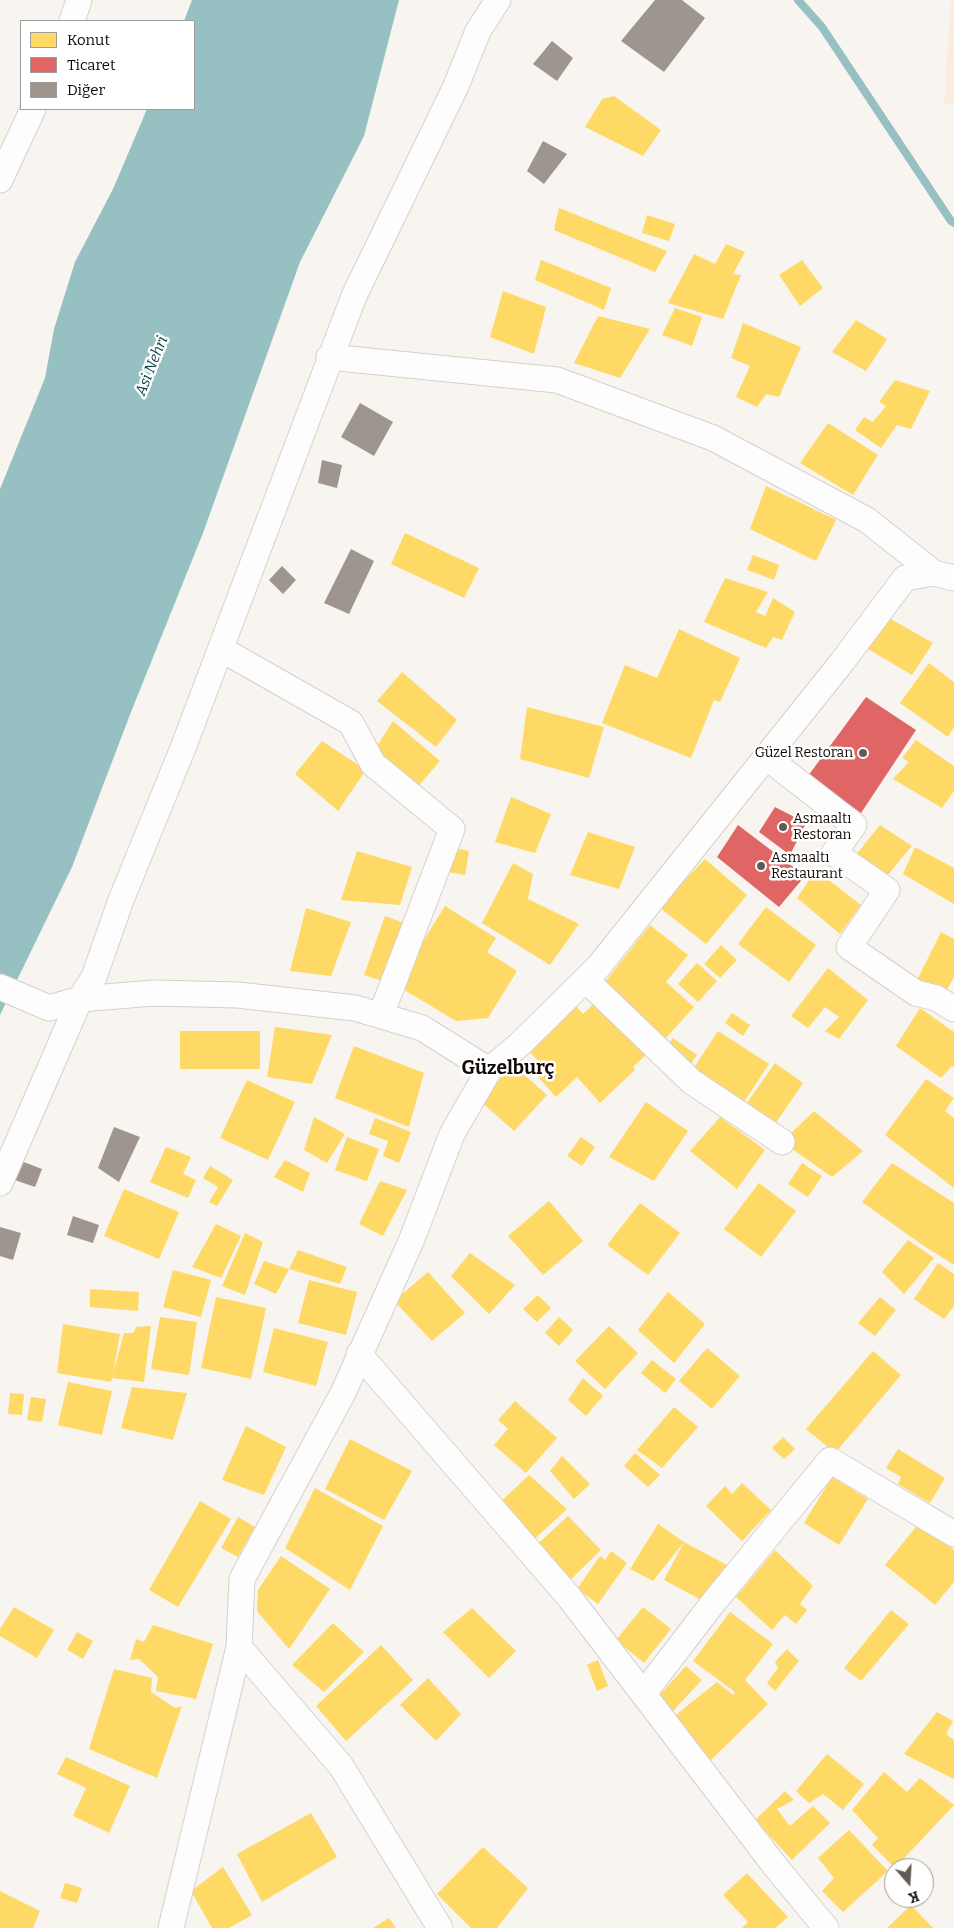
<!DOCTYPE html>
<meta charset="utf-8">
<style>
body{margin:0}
#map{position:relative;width:954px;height:1928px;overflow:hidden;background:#f8f4f0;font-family:Bitter,serif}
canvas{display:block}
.legend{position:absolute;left:20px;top:20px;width:175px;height:90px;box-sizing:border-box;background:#fff;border:1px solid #9f9d9b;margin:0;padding:6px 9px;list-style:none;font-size:15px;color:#100905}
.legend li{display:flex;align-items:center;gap:10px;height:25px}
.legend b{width:25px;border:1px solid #9f9d9b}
.north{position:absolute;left:884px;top:1858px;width:50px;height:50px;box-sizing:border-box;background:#fff;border:1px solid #9f9d9b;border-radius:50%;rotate:161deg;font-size:14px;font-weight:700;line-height:20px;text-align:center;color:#100905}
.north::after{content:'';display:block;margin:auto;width:18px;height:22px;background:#615b57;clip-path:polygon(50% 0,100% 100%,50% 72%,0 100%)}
</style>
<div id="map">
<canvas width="954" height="1928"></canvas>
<ul class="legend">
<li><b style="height:14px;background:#ffd966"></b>Konut</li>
<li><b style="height:14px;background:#e06666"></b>Ticaret</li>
<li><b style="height:14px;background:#9e958e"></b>Diğer</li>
</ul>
<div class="north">K</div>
</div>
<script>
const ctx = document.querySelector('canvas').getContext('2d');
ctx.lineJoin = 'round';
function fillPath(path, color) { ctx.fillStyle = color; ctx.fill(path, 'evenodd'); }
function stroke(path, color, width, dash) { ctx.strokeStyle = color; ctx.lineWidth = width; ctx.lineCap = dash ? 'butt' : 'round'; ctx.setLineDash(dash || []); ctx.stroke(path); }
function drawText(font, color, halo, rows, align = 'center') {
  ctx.font = font + ' Bitter,serif'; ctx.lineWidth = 5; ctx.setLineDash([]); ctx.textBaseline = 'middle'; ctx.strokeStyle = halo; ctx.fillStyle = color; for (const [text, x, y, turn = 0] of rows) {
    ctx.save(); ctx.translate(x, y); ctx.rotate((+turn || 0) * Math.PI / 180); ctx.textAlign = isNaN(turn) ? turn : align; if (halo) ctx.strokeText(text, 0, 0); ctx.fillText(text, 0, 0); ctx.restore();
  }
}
fillPath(new Path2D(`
 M 951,0 L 954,0 L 954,105 L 944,104 Z`), '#faece1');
fillPath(new Path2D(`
 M 192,0 L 399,0 L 364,136 L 300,262 L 203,533 L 131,712 L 72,867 L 0,1015 L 0,489 L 45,378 L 54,329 L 75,262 L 113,189 L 147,109 L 194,109 L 194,21 L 184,21 Z`), '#96c0c2');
fillPath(new Path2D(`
 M 614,96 L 661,130 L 643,156 L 585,127 L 602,99 Z
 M 559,208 L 667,251 L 655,272 L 554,230 Z
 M 647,215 L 675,224 L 669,241 L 642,233 Z
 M 726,244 L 745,252 L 733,274 L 741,275 L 723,319 L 668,303 L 694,254 L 715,264 Z
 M 541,260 L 611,288 L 604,310 L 535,280 Z
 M 802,260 L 823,288 L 800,306 L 779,275 Z
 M 503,291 L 546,307 L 534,354 L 490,337 Z
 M 675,308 L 702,317 L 692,346 L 662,335 Z
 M 598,316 L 650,329 L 620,378 L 574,363 Z
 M 856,320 L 887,339 L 866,371 L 832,352 Z
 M 743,323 L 801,347 L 779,397 L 766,394 L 757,407 L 736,397 L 750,366 L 731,358 Z
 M 895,380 L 930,391 L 911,429 L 897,425 L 881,448 L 855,430 L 864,417 L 873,422 L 886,406 L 879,402 Z
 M 828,423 L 878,455 L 853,495 L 800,463 Z
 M 766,486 L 836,520 L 816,561 L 750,529 Z
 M 405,533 L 479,568 L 464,598 L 391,564 Z
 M 753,555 L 779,565 L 774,580 L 747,570 Z
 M 725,578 L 768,592 L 756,612 L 765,616 L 773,598 L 795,612 L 782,640 L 773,637 L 766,648 L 704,622 Z
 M 889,618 L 933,643 L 912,675 L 868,649 Z
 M 679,629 L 740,658 L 720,702 L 714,700 L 691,758 L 602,723 L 625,665 L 657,678 Z
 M 929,663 L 954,682 L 954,727 L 948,737 L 900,703 Z
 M 402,672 L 457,720 L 436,747 L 377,701 Z
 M 527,707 L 604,727 L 589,778 L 520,759 Z
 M 393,721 L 440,761 L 414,791 L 374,751 Z
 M 916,740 L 954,766 L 954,791 L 942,808 L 893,779 L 909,762 L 902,758 Z
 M 322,741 L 366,770 L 338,811 L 295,774 Z
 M 511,797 L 551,814 L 535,853 L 495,842 Z
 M 880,825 L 912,846 L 886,877 L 855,856 Z
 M 588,832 L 635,847 L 619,889 L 570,875 Z
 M 451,847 L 469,851 L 465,875 L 447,872 Z
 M 915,847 L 954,868 L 954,904 L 903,874 Z
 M 357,851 L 412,867 L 400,905 L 341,900 Z
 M 705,859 L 747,895 L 706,944 L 659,907 Z
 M 513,863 L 533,874 L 528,899 L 579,924 L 550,965 L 482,923 Z
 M 816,870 L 861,905 L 840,934 L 797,898 Z
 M 445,906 L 496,938 L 487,952 L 517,971 L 488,1018 L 456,1021 L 396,985 Z
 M 766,907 L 816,945 L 789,982 L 738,944 Z
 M 306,908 L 351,922 L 331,976 L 290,971 Z
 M 385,916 L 407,924 L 386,982 L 364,975 Z
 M 650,925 L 688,955 L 666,982 L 694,1007 L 664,1040 L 604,983 Z
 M 941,932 L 954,939 L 954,977 L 943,997 L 916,982 Z
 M 721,945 L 737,960 L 720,978 L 704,964 Z
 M 697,963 L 717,981 L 698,1002 L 678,984 Z
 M 828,968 L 868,1000 L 839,1039 L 825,1031 L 839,1017 L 825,1007 L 808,1028 L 791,1016 Z
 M 598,1000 L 647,1054 L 633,1067 L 635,1070 L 600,1103 L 577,1077 L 556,1097 L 536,1075 L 544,1067 L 525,1047 L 573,1003 L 583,1014 Z
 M 920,1008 L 954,1032 L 954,1068 L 952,1066 L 941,1078 L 896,1046 Z
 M 732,1013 L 750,1025 L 743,1036 L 725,1023 Z
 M 275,1027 L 332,1035 L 312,1084 L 267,1077 Z
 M 180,1031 L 260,1031 L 260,1069 L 180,1069 Z
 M 718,1031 L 769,1064 L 742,1105 L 691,1072 Z
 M 673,1038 L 697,1055 L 688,1068 L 664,1050 Z
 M 354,1046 L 424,1073 L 409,1127 L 335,1098 Z
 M 775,1063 L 803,1083 L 773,1127 L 744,1107 Z
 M 513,1065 L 547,1095 L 514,1131 L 480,1101 Z
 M 926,1079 L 954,1098 L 945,1111 L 954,1118 L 954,1188 L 885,1135 Z
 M 247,1080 L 295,1102 L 268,1160 L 220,1138 Z
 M 646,1102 L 688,1131 L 654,1181 L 609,1157 Z
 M 814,1111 L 863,1151 L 832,1177 L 782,1142 Z
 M 314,1117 L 345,1134 L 327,1163 L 304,1150 Z
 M 720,1117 L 765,1150 L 737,1189 L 690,1151 Z
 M 375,1118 L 411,1132 L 399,1163 L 383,1156 L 388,1141 L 369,1134 Z
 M 347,1137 L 379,1149 L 367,1181 L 335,1170 Z
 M 581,1137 L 595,1147 L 582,1166 L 567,1156 Z
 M 166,1147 L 191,1157 L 183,1174 L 196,1180 L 188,1198 L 150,1182 Z
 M 285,1160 L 310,1173 L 303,1192 L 274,1177 Z
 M 802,1163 L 822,1176 L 808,1197 L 788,1184 Z
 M 892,1163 L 954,1203 L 954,1265 L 921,1244 L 862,1202 Z
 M 210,1166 L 233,1180 L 217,1206 L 209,1202 L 218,1187 L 203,1178 Z
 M 380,1181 L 407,1190 L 383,1236 L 359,1224 Z
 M 759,1183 L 796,1211 L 761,1257 L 724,1229 Z
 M 124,1189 L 179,1212 L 159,1259 L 104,1236 Z
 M 549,1201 L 583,1241 L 543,1275 L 508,1236 Z
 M 640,1203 L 680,1233 L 648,1275 L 607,1245 Z
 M 216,1224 L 241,1236 L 221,1278 L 192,1267 Z
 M 245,1233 L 263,1242 L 245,1295 L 222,1286 Z
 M 908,1240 L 934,1258 L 904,1294 L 882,1272 Z
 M 298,1250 L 347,1267 L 340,1284 L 289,1269 Z
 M 470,1253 L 515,1285 L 489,1314 L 451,1276 Z
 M 264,1261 L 289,1269 L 276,1294 L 254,1284 Z
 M 938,1263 L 954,1274 L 954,1306 L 944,1319 L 914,1299 Z
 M 173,1270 L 211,1280 L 201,1317 L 163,1307 Z
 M 428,1272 L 465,1313 L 432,1341 L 394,1301 Z
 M 309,1280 L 357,1292 L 346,1335 L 298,1323 Z
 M 90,1289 L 139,1292 L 138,1311 L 90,1307 Z
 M 668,1292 L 705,1324 L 674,1363 L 638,1330 Z
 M 538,1295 L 551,1308 L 537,1322 L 523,1309 Z
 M 216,1297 L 266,1308 L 251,1379 L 201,1368 Z
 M 880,1297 L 896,1310 L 875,1336 L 858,1323 Z
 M 160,1317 L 197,1322 L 189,1375 L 151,1369 Z
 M 559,1317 L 573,1330 L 559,1346 L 545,1333 Z
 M 63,1324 L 120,1334 L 113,1374 L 124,1333 L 133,1333 L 136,1327 L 151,1326 L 144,1382 L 112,1378 L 111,1382 L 57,1373 Z
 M 609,1326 L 638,1353 L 605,1389 L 575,1361 Z
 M 274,1328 L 328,1342 L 316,1386 L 263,1372 Z
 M 707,1348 L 740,1376 L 712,1409 L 679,1381 Z
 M 873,1351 L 901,1375 L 835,1453 L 806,1429 Z
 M 652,1360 L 676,1379 L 665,1393 L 641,1373 Z
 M 583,1378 L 603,1396 L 586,1416 L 568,1400 Z
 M 68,1382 L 112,1391 L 102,1435 L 58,1425 Z
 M 132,1387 L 187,1393 L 173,1440 L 121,1428 Z
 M 10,1393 L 24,1394 L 22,1415 L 8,1414 Z
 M 31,1397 L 46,1399 L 42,1422 L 27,1420 Z
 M 515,1401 L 557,1438 L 526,1473 L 494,1445 L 508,1429 L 498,1420 Z
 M 674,1407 L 698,1427 L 662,1468 L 637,1450 Z
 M 246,1426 L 286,1447 L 264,1495 L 222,1480 Z
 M 783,1437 L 795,1449 L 784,1459 L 772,1448 Z
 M 350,1439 L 412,1471 L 384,1520 L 325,1489 Z
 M 898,1449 L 945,1478 L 930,1503 L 898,1484 L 901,1477 L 886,1468 Z
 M 635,1453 L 660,1475 L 648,1487 L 624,1466 Z
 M 562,1456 L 590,1484 L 574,1499 L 550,1471 Z
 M 529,1475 L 567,1509 L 526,1547 L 493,1509 Z
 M 832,1477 L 868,1499 L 839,1545 L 804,1523 Z
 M 742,1483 L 771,1510 L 742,1541 L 706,1506 L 725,1486 L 732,1494 Z
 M 315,1488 L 383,1526 L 350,1590 L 285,1548 Z
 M 200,1501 L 231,1519 L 178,1607 L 149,1590 Z
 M 568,1516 L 601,1550 L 565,1585 L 530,1551 Z
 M 238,1517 L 255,1527 L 238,1557 L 221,1548 Z
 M 920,1522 L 954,1550 L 954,1582 L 935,1605 L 885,1565 Z
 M 658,1524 L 684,1542 L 653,1581 L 630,1569 Z
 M 684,1542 L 727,1565 L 707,1603 L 664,1580 Z
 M 775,1550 L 813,1586 L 800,1604 L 807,1610 L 796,1624 L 785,1615 L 772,1630 L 736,1597 Z
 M 611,1551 L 627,1563 L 598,1604 L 577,1589 L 600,1556 L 605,1560 Z
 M 281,1556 L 330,1589 L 289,1649 L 257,1611 L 258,1590 Z
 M 14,1607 L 54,1630 L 37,1658 L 0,1636 L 0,1629 Z
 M 643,1607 L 671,1629 L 644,1663 L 616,1640 Z
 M 472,1608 L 516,1651 L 489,1678 L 443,1632 Z
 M 891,1610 L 909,1624 L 861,1681 L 844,1668 Z
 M 730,1612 L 773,1644 L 745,1680 L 768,1704 L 711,1760 L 672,1718 L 717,1682 L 733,1695 L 735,1692 L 693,1661 Z
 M 333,1623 L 364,1652 L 324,1692 L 292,1665 Z
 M 153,1625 L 213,1644 L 196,1699 L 156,1691 L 158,1677 L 139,1659 L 130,1660 L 136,1639 L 144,1642 Z
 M 77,1632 L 93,1641 L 83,1659 L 67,1650 Z
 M 381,1645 L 413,1680 L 346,1741 L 316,1706 Z
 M 787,1649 L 799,1661 L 775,1691 L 767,1683 L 778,1668 L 775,1662 Z
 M 598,1660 L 608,1686 L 597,1691 L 587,1665 Z
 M 686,1666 L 702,1680 L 671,1713 L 656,1699 Z
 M 114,1669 L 152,1678 L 151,1692 L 175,1708 L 182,1706 L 157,1778 L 89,1749 Z
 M 428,1678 L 461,1714 L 436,1741 L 400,1705 Z
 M 937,1712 L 953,1721 L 946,1734 L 954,1740 L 954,1779 L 904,1754 Z
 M 827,1754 L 864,1784 L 843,1810 L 823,1794 L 809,1803 L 796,1791 Z
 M 66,1757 L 130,1786 L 109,1833 L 73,1816 L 86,1788 L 57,1774 Z
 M 884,1772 L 907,1792 L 920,1778 L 954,1805 L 895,1868 L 872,1845 L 878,1838 L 852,1810 Z
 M 785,1791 L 794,1800 L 777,1809 L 790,1826 L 813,1806 L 830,1823 L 792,1860 L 755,1820 Z
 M 311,1813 L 337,1857 L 262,1902 L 237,1854 Z
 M 849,1830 L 888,1871 L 843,1912 L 822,1891 L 834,1878 L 818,1858 Z
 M 483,1847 L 528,1888 L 497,1928 L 471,1928 L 437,1894 Z
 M 223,1867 L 252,1915 L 229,1928 L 212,1928 L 191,1891 Z
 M 747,1873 L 788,1917 L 775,1928 L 742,1928 L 748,1922 L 723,1895 Z
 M 65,1883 L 82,1888 L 77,1903 L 60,1898 Z
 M 0,1891 L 40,1911 L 33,1928 L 0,1928 Z
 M 911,1905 L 933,1928 L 887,1928 Z
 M 389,1918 L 396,1928 L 373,1928 Z`), '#ffd966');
fillPath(new Path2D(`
 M 866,697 L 916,730 L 861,813 L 808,776 Z
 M 775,807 L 806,823 L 790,855 L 759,832 Z
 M 738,825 L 805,876 L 779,907 L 717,857 Z`), '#e06666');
stroke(new Path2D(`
 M 798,0 L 822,27 L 951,221 L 954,223`), '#96c0c2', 8);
fillPath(new Path2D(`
 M 655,0 L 682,0 L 705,18 L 664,72 L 621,41 Z
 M 552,41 L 573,58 L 557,81 L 533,64 Z
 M 543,141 L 567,154 L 544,184 L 527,171 Z
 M 360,403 L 393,422 L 374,456 L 341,437 Z
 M 322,460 L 342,465 L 337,488 L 318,483 Z
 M 351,549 L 374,561 L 349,614 L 324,603 Z
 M 282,566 L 296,580 L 283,594 L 269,580 Z
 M 114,1127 L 140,1137 L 119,1182 L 98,1168 Z
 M 16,1159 L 42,1169 L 35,1187 L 9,1178 Z
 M 73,1216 L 99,1225 L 93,1243 L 67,1235 Z
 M 0,1227 L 21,1233 L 13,1260 L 0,1256 Z`), '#9e958e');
const street = new Path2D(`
 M 72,21 L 79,0
 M 0,180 L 33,109
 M 329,357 L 557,380 L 713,438 L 867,520 L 934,573
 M 221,649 L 351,723 L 373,764 L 452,829 L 381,1015
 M 766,757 L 854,825 L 834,853 L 887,890 L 849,947 L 916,993 L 936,998 L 954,1009
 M 586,980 L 692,1082 L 782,1142
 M 0,987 L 49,1008 L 80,999 L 154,993 L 238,995 L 355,1008 L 422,1028 L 489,1070
 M 0,1183 L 80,999 L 94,977 L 121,900 L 183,748 L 354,296 L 456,86 L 478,31 L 498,0
 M 359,1354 L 569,1597 L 775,1866 L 826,1928
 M 644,1693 L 713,1603 L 830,1460 L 954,1534
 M 171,1928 L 239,1647
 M 440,1928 L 341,1766 L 239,1647 L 242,1579 L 343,1393 L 412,1239 L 452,1134 L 489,1070 L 520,1044 L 599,966 L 842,662 L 905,578 L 934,573 L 954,578`);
stroke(street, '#d6d0cb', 27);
stroke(street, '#fefdfd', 25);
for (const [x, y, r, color] of [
 [863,753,5,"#615b57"],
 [783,827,5,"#615b57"],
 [761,866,5,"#615b57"]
]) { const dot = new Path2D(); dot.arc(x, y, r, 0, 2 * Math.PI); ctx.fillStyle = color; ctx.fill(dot); stroke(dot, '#fff', 2); }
drawText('14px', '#100905', '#fff', [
 ["Güzel Restoran",853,753,"right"],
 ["Asmaaltı",793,819],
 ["Restoran",793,835],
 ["Asmaaltı",771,858],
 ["Restaurant",771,874]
], 'left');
drawText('italic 15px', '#003c40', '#fff', [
 ["Asi Nehri",152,366,-68]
]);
drawText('bold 19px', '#100905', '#fff', [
 ["Güzelburç",508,1069]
]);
</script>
